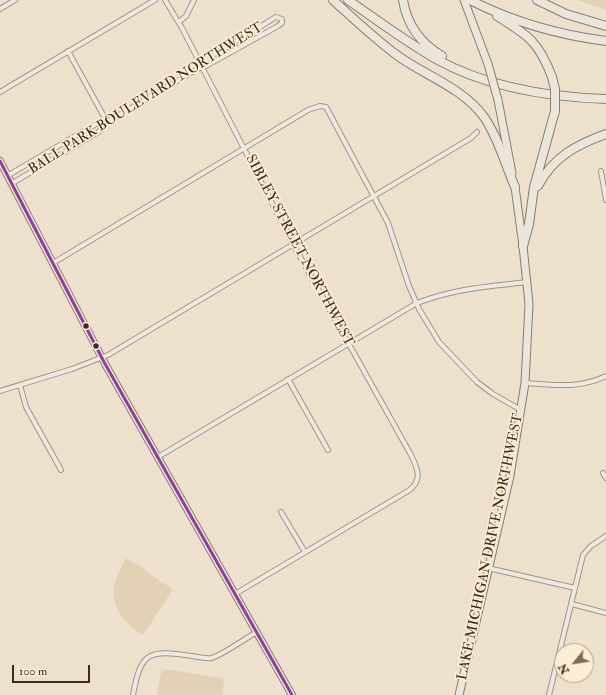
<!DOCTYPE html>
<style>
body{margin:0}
#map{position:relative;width:606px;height:695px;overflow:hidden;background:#ede0cc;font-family:"IM FELL Double Pica",serif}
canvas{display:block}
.north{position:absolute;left:554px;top:643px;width:40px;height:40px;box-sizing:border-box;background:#fcedd5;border:1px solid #b0a08c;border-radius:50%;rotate:240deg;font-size:11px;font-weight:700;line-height:16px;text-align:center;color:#3d2c1f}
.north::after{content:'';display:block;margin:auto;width:14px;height:18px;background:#7b6b5c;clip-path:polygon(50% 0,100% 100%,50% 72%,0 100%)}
.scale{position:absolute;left:12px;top:665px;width:78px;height:18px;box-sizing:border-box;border:2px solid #3d2c1f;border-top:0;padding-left:5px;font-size:12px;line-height:14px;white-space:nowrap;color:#3d2c1f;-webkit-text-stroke:3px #fcedd5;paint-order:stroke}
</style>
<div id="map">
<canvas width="606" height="695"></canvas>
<div class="north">N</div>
<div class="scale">100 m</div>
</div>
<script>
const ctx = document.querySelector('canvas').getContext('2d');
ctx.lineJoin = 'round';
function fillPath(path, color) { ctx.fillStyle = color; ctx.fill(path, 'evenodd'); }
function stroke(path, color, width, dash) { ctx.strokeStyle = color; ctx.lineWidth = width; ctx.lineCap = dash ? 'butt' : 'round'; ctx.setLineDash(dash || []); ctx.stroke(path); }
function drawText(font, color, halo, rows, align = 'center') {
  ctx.font = font + ' "IM FELL Double Pica",serif'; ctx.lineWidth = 3.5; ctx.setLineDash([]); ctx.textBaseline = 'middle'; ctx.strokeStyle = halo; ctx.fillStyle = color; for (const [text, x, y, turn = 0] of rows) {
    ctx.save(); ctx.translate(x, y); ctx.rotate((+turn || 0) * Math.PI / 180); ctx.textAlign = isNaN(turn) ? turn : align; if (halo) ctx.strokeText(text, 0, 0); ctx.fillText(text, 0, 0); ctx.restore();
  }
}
fillPath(new Path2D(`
 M 578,0 L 606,0 L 606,10 Z
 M 127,558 L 171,588 L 172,591 L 143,635 C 111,616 105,588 127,558 Z
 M 165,669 L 221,678 L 224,682 L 222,695 L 157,695 L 161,673 Z`), '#e3d1b5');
const minor = new Path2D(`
 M 165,0 L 182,28 L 293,244 L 411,455 C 418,469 423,481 408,491 L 235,594
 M 0,9 L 15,0
 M 179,22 L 186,16 L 194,0
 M 68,51 L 107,122
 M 0,92 L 155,0
 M 601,171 L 606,200
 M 7,176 L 96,124 L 107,122
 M 11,184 L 100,131 L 107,122 L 201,67 L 204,61 L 276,17 L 282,19 L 282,23 L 278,26 L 206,66 L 201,67
 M 53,263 L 308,110 L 320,106 L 326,107 L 388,223 L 409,286 L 419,309 L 439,342 L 477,382 L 493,394 L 521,410
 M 288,379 L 328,450
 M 525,383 C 554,385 579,389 606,376
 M 20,385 L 26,407 L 61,470
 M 0,391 L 72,369 L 108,355 L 471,138 L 477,132
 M 158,457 L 417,303 C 456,288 487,287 527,282
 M 603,473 L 606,478
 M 281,512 L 305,552
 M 488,568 L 575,588
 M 572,604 L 606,613
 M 133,695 C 141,650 150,650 192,656 C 198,657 205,659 211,658 C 221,656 246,638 257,632
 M 549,695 L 583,555 L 591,546 L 606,536`);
const secondary = new Path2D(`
 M 0,161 L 104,362 L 292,695`);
const primary = new Path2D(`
 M 464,0 L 488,64
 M 498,100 L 512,173`);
const trunk = new Path2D(`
 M 459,695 L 510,476 L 525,383 L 529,304 L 523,246 L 515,187`);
const motorway = new Path2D(`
 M 333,0 C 354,19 375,39 398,56 C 426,76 463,88 484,117 C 498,137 505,164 515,187
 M 348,0 C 377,20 405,41 436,59 C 488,88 548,97 606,99
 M 403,0 C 407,25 420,43 442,56
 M 470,0 C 511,21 560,35 606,41
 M 537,0 L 566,14 L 606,26
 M 497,16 C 528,35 539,42 552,77
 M 538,186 C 553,157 576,145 606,134
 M 523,246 L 529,224 L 534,187 L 555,111`);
stroke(minor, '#9f9689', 6);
stroke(secondary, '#877e72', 8);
stroke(primary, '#877e72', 9);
stroke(trunk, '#877e72', 9);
stroke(motorway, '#877e72', 10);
stroke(minor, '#efe8df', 4);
stroke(secondary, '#efe8df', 6);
stroke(primary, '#ece5da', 7);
stroke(trunk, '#ece5da', 7);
stroke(motorway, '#ece5da', 8);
const primaryBridge = new Path2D(`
 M 488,64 L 498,100`);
const motorwayBridge = new Path2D(`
 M 552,77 L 555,89 L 555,111`);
stroke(primaryBridge, '#877e72', 9, []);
stroke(motorwayBridge, '#877e72', 10, []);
stroke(primaryBridge, '#ece5da', 7);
stroke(motorwayBridge, '#ece5da', 8);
stroke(new Path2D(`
 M 0,161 L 104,362 L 292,695`), '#913f98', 3);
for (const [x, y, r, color] of [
 [86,326,3.5,"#3d2c1f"],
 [96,346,3.5,"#3d2c1f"]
]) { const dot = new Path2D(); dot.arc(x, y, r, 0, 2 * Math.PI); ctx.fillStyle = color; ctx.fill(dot); stroke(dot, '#fcedd5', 1.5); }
drawText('14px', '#3d2c1f', '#fcedd5', [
 ["BALL PARK BOULEVARD NORTHWEST",146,99,-32],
 ["SIBLEY STREET NORTHWEST",299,251,62],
 ["LAKE MICHIGAN DRIVE NORTHWEST",491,547,-78]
]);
</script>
